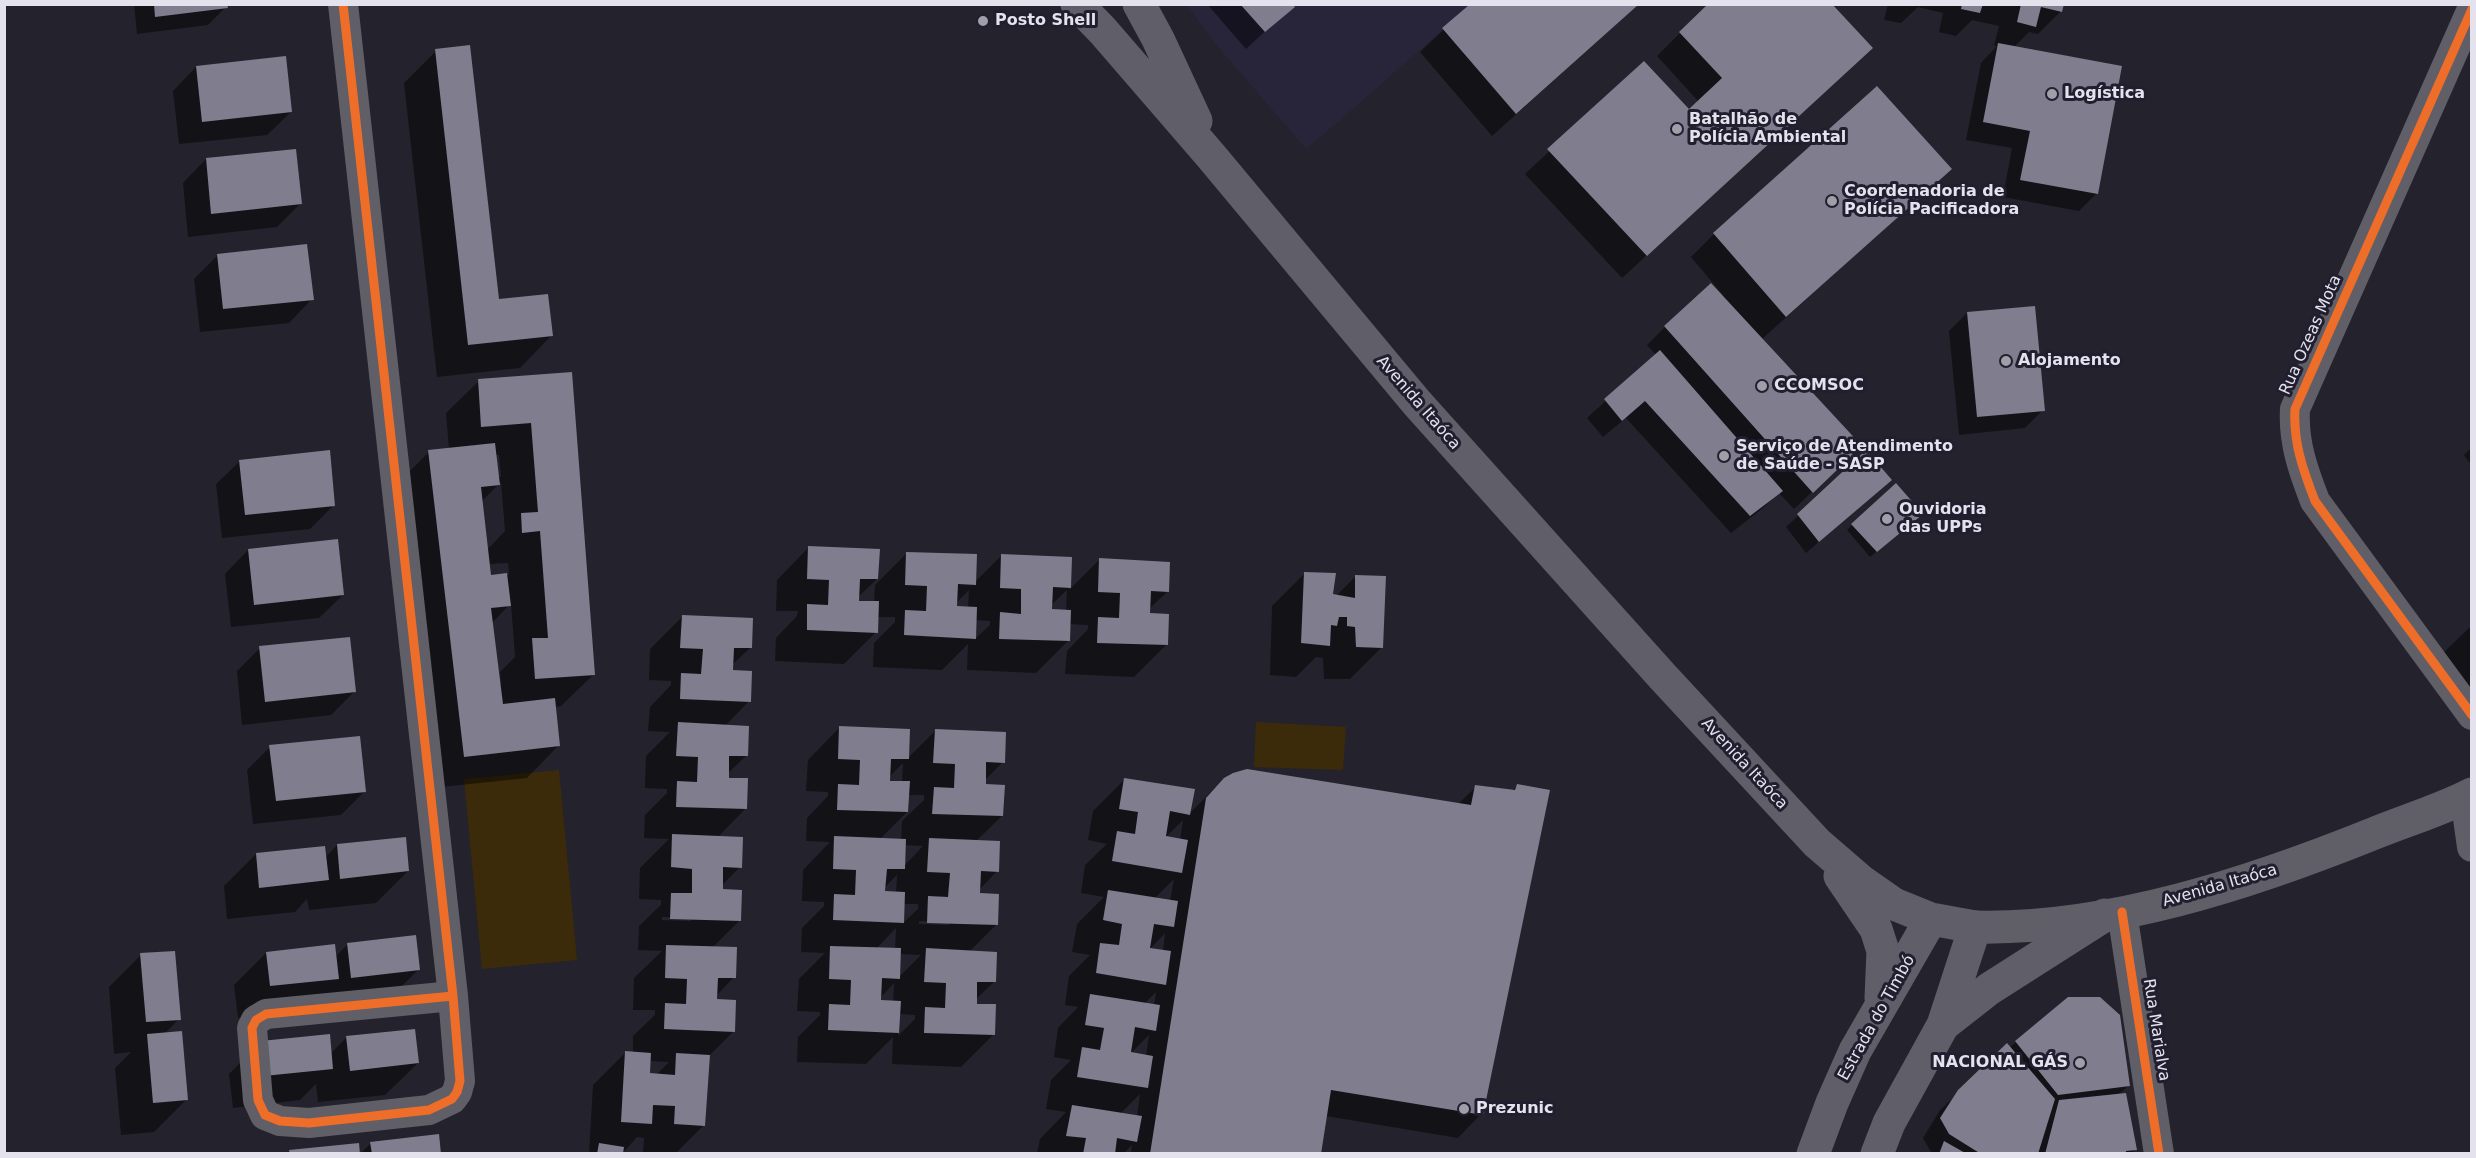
<!DOCTYPE html>
<meta charset="utf-8">
<style>
body{margin:0}
#map{position:relative;width:2476px;height:1158px;overflow:hidden;background:#24222c;font-family:"DejaVu Sans",sans-serif}
canvas{display:block}
.frame{position:absolute;inset:0;border:6px solid #e3e2ed;pointer-events:none}
</style>
<div id="map">
<canvas width="2476" height="1158"></canvas>
<div class="frame"></div>
</div>
<script>
const ctx = document.querySelector('canvas').getContext('2d');
ctx.lineJoin = 'round';
function fillPath(path, color) { ctx.fillStyle = color; ctx.fill(path, 'evenodd'); }
function stroke(path, color, width, dash) { ctx.strokeStyle = color; ctx.lineWidth = width; ctx.lineCap = dash ? 'butt' : 'round'; ctx.setLineDash(dash || []); ctx.stroke(path); }
function drawText(font, color, halo, rows, align = 'center') {
  ctx.font = font + ' "DejaVu Sans",sans-serif'; ctx.lineWidth = 6; ctx.setLineDash([]); ctx.textBaseline = 'middle'; ctx.strokeStyle = halo; ctx.fillStyle = color; for (const [text, x, y, turn = 0] of rows) {
    ctx.save(); ctx.translate(x, y); ctx.rotate((+turn || 0) * Math.PI / 180); ctx.textAlign = isNaN(turn) ? turn : align; if (halo) ctx.strokeText(text, 0, 0); ctx.fillText(text, 0, 0); ctx.restore();
  }
}
fillPath(new Path2D(`
 M 1186,5 L 1471,5 L 1345,116 L 1298,156 L 1306,149 L 1213,41 Z`), '#28253a');
fillPath(new Path2D(`
 M 1256,722 L 1346,727 L 1343,770 L 1254,767 Z
 M 559,770 L 577,960 L 482,969 L 464,779 Z`), '#3c2b0a');
fillPath(new Path2D(`
 M 134,4 L 226,4 L 226,7 L 208,25 L 137,34 Z
 M 1207,4 L 1291,4 L 1292,6 L 1246,49 Z
 M 1471,4 L 1639,4 L 1492,136 L 1420,52 Z
 M 1888,4 L 2062,4 L 2061,11 L 2038,34 L 2029,32 L 2014,47 L 2097,193 L 2079,211 L 2003,197 L 2012,148 L 1966,140 L 1981,63 L 1997,46 L 1994,46 L 1999,26 L 1972,20 L 1956,36 L 1939,32 L 1943,13 L 1918,7 L 1901,23 L 1884,20 Z
 M 1680,33 L 1847,71 L 1622,278 L 1525,174 L 1644,63 L 1689,111 L 1699,102 L 1657,56 Z
 M 436,51 L 498,301 L 552,335 L 520,368 L 437,377 L 404,83 Z
 M 196,67 L 291,112 L 267,135 L 179,144 L 173,91 Z
 M 206,159 L 300,204 L 277,227 L 188,237 L 183,183 Z
 M 1950,169 L 1761,340 L 1841,464 L 1794,509 L 1779,493 L 1763,508 L 1731,533 L 1626,418 L 1603,437 L 1587,418 L 1656,355 L 1647,345 L 1665,327 L 1723,295 L 1691,257 L 1714,234 Z
 M 218,255 L 312,299 L 289,323 L 200,332 L 194,279 Z
 M 1967,313 L 2043,410 L 2025,428 L 1959,435 L 1949,331 Z
 M 570,374 L 594,674 L 561,706 L 555,707 L 559,745 L 527,778 L 432,788 L 397,484 L 429,452 L 449,449 L 446,413 L 479,381 ZM 495,455 L 499,455 L 501,477 L 498,477 ZM 501,482 L 505,531 L 487,550 L 481,502 ZM 508,563 L 509,575 L 490,577 L 488,564 ZM 511,603 L 515,657 L 500,672 L 501,683 L 499,683 L 492,623 Z
 M 2472,447 L 2472,466 L 2464,455 Z
 M 1866,452 L 1890,480 L 1806,553 L 1786,527 Z
 M 240,461 L 334,505 L 310,529 L 222,538 L 216,484 Z
 M 1915,520 L 1870,557 L 1847,530 L 1852,525 Z
 M 809,547 L 877,579 L 858,597 L 858,602 L 874,603 L 875,585 L 907,553 L 975,582 L 1001,556 L 1070,558 L 1069,590 L 1099,560 L 1167,592 L 1148,610 L 1166,645 L 1134,677 L 1065,674 L 1067,651 L 1088,629 L 1088,625 L 1069,624 L 1068,641 L 1036,673 L 967,670 L 968,644 L 942,670 L 873,667 L 874,643 L 895,622 L 895,617 L 877,617 L 876,632 L 844,664 L 775,661 L 776,638 L 797,616 L 798,611 L 776,611 L 777,580 ZM 969,590 L 968,608 L 956,608 L 956,603 ZM 1067,590 L 1066,611 L 1050,611 L 1050,606 ZM 975,620 L 990,621 L 990,625 L 974,640 Z
 M 248,550 L 343,595 L 319,618 L 231,627 L 225,574 Z
 M 1304,574 L 1331,595 L 1336,596 L 1356,576 L 1382,647 L 1350,679 L 1324,679 L 1323,658 L 1316,657 L 1296,677 L 1270,675 L 1272,606 Z
 M 682,617 L 750,648 L 731,666 L 731,671 L 749,701 L 725,726 L 746,756 L 727,774 L 727,779 L 745,809 L 717,838 L 740,867 L 721,886 L 739,921 L 712,948 L 734,977 L 716,996 L 715,1001 L 734,1031 L 708,1057 L 704,1125 L 675,1154 L 643,1154 L 644,1138 L 637,1137 L 622,1154 L 589,1154 L 593,1085 L 625,1053 L 633,1053 L 633,1036 L 655,1015 L 655,1010 L 633,1010 L 634,978 L 662,951 L 638,950 L 639,926 L 661,905 L 661,900 L 639,899 L 640,868 L 669,839 L 644,838 L 645,815 L 667,793 L 667,789 L 645,788 L 646,756 L 670,732 L 648,731 L 650,707 L 671,685 L 671,681 L 649,680 L 650,649 ZM 662,917 L 691,918 L 691,921 L 662,920 ZM 649,1061 L 669,1062 L 656,1075 L 648,1075 Z
 M 2472,625 L 2472,711 L 2439,657 Z
 M 260,648 L 354,692 L 331,715 L 242,725 L 237,671 Z
 M 840,727 L 908,758 L 935,731 L 1003,762 L 984,781 L 1002,816 L 976,841 L 997,871 L 979,890 L 996,925 L 969,952 L 994,982 L 975,1000 L 975,1005 L 993,1035 L 961,1067 L 892,1064 L 893,1037 L 866,1064 L 797,1062 L 798,1037 L 820,1015 L 820,1012 L 797,1011 L 799,979 L 825,953 L 801,952 L 802,928 L 824,906 L 824,902 L 802,901 L 803,870 L 830,842 L 806,841 L 807,818 L 828,796 L 828,792 L 806,791 L 808,760 ZM 903,763 L 902,783 L 889,782 L 889,777 ZM 908,795 L 924,795 L 924,800 L 902,821 L 901,840 L 880,839 L 907,812 ZM 904,845 L 923,846 L 904,866 ZM 897,875 L 896,893 L 884,892 L 884,888 ZM 903,904 L 918,904 L 918,909 L 902,924 ZM 919,921 L 949,922 L 949,925 L 919,924 ZM 896,928 L 895,949 L 876,949 ZM 900,954 L 921,955 L 899,977 ZM 894,983 L 893,1003 L 880,1002 L 880,998 ZM 899,1014 L 915,1015 L 915,1019 L 898,1036 Z
 M 270,747 L 365,791 L 341,815 L 253,824 L 247,770 Z
 M 1234,774 L 1458,804 L 1476,787 L 1512,791 L 1517,786 L 1481,1114 L 1458,1138 L 1326,1116 L 1319,1154 L 1131,1154 L 1132,1145 L 1123,1154 L 1037,1154 L 1040,1139 L 1066,1112 L 1046,1109 L 1051,1080 L 1071,1060 L 1054,1057 L 1058,1028 L 1078,1007 L 1065,1005 L 1069,976 L 1090,955 L 1072,952 L 1077,924 L 1104,897 L 1081,893 L 1085,865 L 1107,844 L 1088,840 L 1093,811 L 1125,779 L 1189,814 L 1214,789 ZM 1183,820 L 1180,840 L 1166,837 ZM 1174,879 L 1170,901 L 1154,899 ZM 1165,933 L 1163,952 L 1149,950 ZM 1156,992 L 1154,1006 L 1144,1004 ZM 1149,1035 L 1146,1056 L 1131,1053 ZM 1140,1094 L 1137,1117 L 1120,1114 Z
 M 337,845 L 408,871 L 376,903 L 309,910 L 307,899 L 295,912 L 227,919 L 224,886 L 256,854 L 325,858 Z
 M 348,944 L 418,970 L 386,1002 L 238,1018 L 234,985 L 266,953 L 335,957 Z
 M 141,955 L 179,1019 L 164,1034 L 186,1100 L 154,1132 L 121,1135 L 115,1068 L 131,1052 L 114,1054 L 109,987 Z
 M 347,1037 L 418,1063 L 385,1095 L 318,1102 L 316,1084 L 300,1100 L 233,1108 L 229,1074 L 261,1042 L 330,1054 Z
 M 2016,1042 L 2128,1086 L 2118,1095 L 2135,1149 L 2131,1154 L 1931,1152 L 1923,1138 L 1940,1110 Z
 M 371,1143 L 440,1154 L 360,1154 Z`), '#0007');
fillPath(new Path2D(`
 M 154,4 L 227,4 L 228,8 L 155,17 Z
 M 1240,4 L 1293,4 L 1295,7 L 1265,32 Z
 M 1708,4 L 1832,4 L 1873,48 L 1647,256 L 1547,149 L 1644,61 L 1689,109 L 1722,78 L 1679,32 Z
 M 1962,4 L 1983,4 L 1980,13 L 1961,9 Z
 M 2021,4 L 2064,4 L 2062,12 L 2041,7 L 2036,27 L 2017,22 Z
 M 1469,5 L 1638,5 L 1516,114 L 1442,28 Z
 M 1998,43 L 2122,66 L 2098,194 L 2020,180 L 2030,131 L 1983,122 Z
 M 470,45 L 499,299 L 548,294 L 553,336 L 468,345 L 435,49 Z
 M 286,56 L 292,112 L 202,122 L 196,66 Z
 M 1877,86 L 1952,169 L 1786,317 L 1713,233 Z
 M 296,149 L 302,204 L 211,214 L 206,158 Z
 M 307,244 L 314,300 L 223,309 L 217,254 Z
 M 1711,283 L 1862,446 L 1813,493 L 1664,326 Z
 M 2035,306 L 2045,411 L 1977,417 L 1967,312 Z
 M 1660,350 L 1783,491 L 1750,516 L 1645,401 L 1622,421 L 1604,399 Z
 M 572,372 L 595,675 L 535,679 L 532,638 L 548,638 L 540,531 L 522,533 L 521,513 L 538,512 L 531,423 L 481,427 L 478,379 Z
 M 495,443 L 500,485 L 481,487 L 491,575 L 507,573 L 511,606 L 491,608 L 503,704 L 555,698 L 560,746 L 464,757 L 428,450 Z
 M 330,450 L 335,506 L 245,515 L 239,460 Z
 M 1866,450 L 1892,480 L 1819,542 L 1797,514 Z
 M 1896,483 L 1923,514 L 1877,552 L 1851,524 Z
 M 338,539 L 344,595 L 254,605 L 248,549 Z
 M 808,546 L 880,549 L 878,579 L 860,579 L 859,601 L 879,601 L 878,633 L 807,630 L 807,604 L 828,605 L 829,580 L 807,579 Z
 M 906,552 L 977,554 L 976,585 L 958,584 L 957,606 L 977,607 L 976,639 L 904,635 L 905,610 L 926,611 L 927,586 L 905,585 Z
 M 1001,554 L 1072,557 L 1071,588 L 1053,587 L 1052,609 L 1071,610 L 1070,641 L 999,639 L 1000,612 L 1021,614 L 1021,589 L 1000,588 Z
 M 1099,558 L 1170,562 L 1169,592 L 1151,591 L 1150,613 L 1169,614 L 1168,645 L 1097,643 L 1098,617 L 1119,618 L 1120,593 L 1098,592 Z
 M 1304,572 L 1336,573 L 1333,594 L 1355,598 L 1355,575 L 1386,576 L 1383,648 L 1356,647 L 1355,627 L 1347,626 L 1347,617 L 1339,617 L 1337,626 L 1331,625 L 1330,646 L 1301,643 Z
 M 682,615 L 753,618 L 752,648 L 734,648 L 733,670 L 752,671 L 751,702 L 680,699 L 681,673 L 701,674 L 703,649 L 680,648 Z
 M 350,637 L 356,692 L 265,702 L 259,646 Z
 M 678,722 L 749,726 L 748,756 L 729,756 L 729,778 L 748,778 L 747,809 L 676,807 L 677,781 L 697,782 L 698,757 L 676,756 Z
 M 839,726 L 910,729 L 909,759 L 891,759 L 890,781 L 910,781 L 908,812 L 837,810 L 838,784 L 859,785 L 860,760 L 838,759 Z
 M 935,729 L 1006,732 L 1005,763 L 986,762 L 986,784 L 1005,785 L 1003,816 L 932,814 L 934,787 L 954,788 L 955,764 L 933,763 Z
 M 360,736 L 366,792 L 276,801 L 269,745 Z
 M 1247,769 L 1471,805 L 1475,785 L 1515,790 L 1517,784 L 1550,790 L 1483,1115 L 1331,1090 L 1321,1154 L 1150,1154 L 1206,798 L 1224,778 L 1233,773 Z
 M 1124,778 L 1195,789 L 1190,815 L 1170,811 L 1166,836 L 1188,840 L 1182,873 L 1112,861 L 1117,831 L 1135,834 L 1138,812 L 1119,809 Z
 M 672,834 L 743,837 L 742,868 L 723,867 L 723,889 L 742,890 L 741,921 L 670,919 L 671,893 L 692,893 L 692,869 L 671,867 Z
 M 834,836 L 906,839 L 905,869 L 887,869 L 885,891 L 905,892 L 904,923 L 833,920 L 834,894 L 855,895 L 856,870 L 833,869 Z
 M 406,837 L 409,871 L 340,879 L 337,844 Z
 M 929,838 L 1000,841 L 999,872 L 981,871 L 980,893 L 999,894 L 998,925 L 927,923 L 928,896 L 948,897 L 950,873 L 927,872 Z
 M 325,846 L 329,880 L 259,888 L 256,853 Z
 M 1108,890 L 1178,901 L 1174,927 L 1154,924 L 1150,948 L 1171,951 L 1166,985 L 1096,973 L 1100,943 L 1119,945 L 1122,924 L 1103,920 Z
 M 416,935 L 420,970 L 351,978 L 347,943 Z
 M 335,944 L 339,979 L 270,986 L 266,952 Z
 M 666,945 L 737,947 L 736,978 L 718,978 L 717,999 L 736,1000 L 735,1032 L 664,1029 L 665,1003 L 686,1004 L 687,979 L 665,978 Z
 M 830,946 L 901,948 L 900,979 L 882,978 L 881,1000 L 901,1001 L 899,1033 L 828,1030 L 829,1004 L 850,1005 L 851,980 L 829,979 Z
 M 926,948 L 997,952 L 996,982 L 977,982 L 977,1004 L 996,1004 L 995,1035 L 924,1033 L 925,1007 L 945,1008 L 946,983 L 924,982 Z
 M 175,951 L 181,1020 L 146,1022 L 140,953 Z
 M 1090,994 L 1160,1005 L 1156,1031 L 1135,1027 L 1131,1052 L 1153,1056 L 1148,1088 L 1077,1077 L 1082,1047 L 1100,1050 L 1104,1028 L 1085,1025 Z
 M 2068,997 L 2100,997 L 2120,1015 L 2130,1086 L 2058,1095 L 2015,1041 Z
 M 415,1029 L 419,1063 L 350,1071 L 346,1036 Z
 M 182,1031 L 188,1100 L 153,1103 L 147,1034 Z
 M 330,1034 L 333,1069 L 264,1076 L 261,1041 Z
 M 2007,1043 L 2055,1099 L 2038,1154 L 1981,1154 L 1949,1134 L 1940,1118 L 1958,1090 Z
 M 625,1051 L 651,1053 L 650,1073 L 675,1075 L 676,1053 L 710,1055 L 705,1126 L 674,1124 L 675,1106 L 653,1105 L 652,1124 L 621,1122 Z
 M 2126,1093 L 2137,1150 L 2126,1151 L 2126,1154 L 2045,1154 L 2059,1100 Z
 M 1072,1105 L 1142,1116 L 1137,1142 L 1117,1138 L 1115,1154 L 1083,1154 L 1086,1138 L 1066,1136 Z
 M 439,1134 L 441,1154 L 372,1154 L 370,1142 Z
 M 1944,1141 L 1967,1154 L 1939,1154 Z
 M 359,1143 L 360,1154 L 290,1154 L 289,1150 Z
 M 599,1143 L 624,1147 L 623,1154 L 597,1154 Z`), '#807d8f');
stroke(new Path2D(`
 M 343,4 L 453,996 L 460,1081 L 457,1092 L 452,1099 L 429,1110 L 309,1123 L 280,1121 L 265,1115 L 258,1100 L 252,1028 L 256,1020 L 266,1014 L 453,996
 M 2472,9 L 2295,409 C 2293,442 2303,470 2315,501 L 2472,715
 M 2465,797 L 2472,847
 M 2122,912 L 2159,1154`), '#605e66', 30);
stroke(new Path2D(`
 M 1975,927 C 2109,930 2251,883 2375,833 C 2407,820 2441,810 2472,794`), '#605e66', 33);
stroke(new Path2D(`
 M 1077,4 L 1103,31 L 1211,156 L 1417,403 L 1663,677 L 1817,843 L 1861,881 L 1894,904 L 1931,919 L 1975,927 L 1943,1025 L 1889,1123 L 1877,1154
 M 1139,4 L 1158,39 L 1196,121
 M 1840,876 L 1876,929 L 1883,951 L 1881,998
 M 1943,1025 L 1989,989 L 2105,915
 M 1813,1154 L 1832,1103 L 1855,1051 L 1931,919`), '#605e69', 33);
stroke(new Path2D(`
 M 343,4 L 453,996 L 460,1081 L 457,1092 L 452,1099 L 429,1110 L 309,1123 L 280,1121 L 265,1115 L 258,1100 L 252,1028 L 256,1020 L 266,1014 L 453,996
 M 2472,9 L 2295,409 C 2293,442 2303,470 2315,501 L 2472,715
 M 2122,912 L 2159,1154`), '#ee6e29', 9);
for (const [x, y, r, color] of [
 [983,21,6,"#a09fa9"],
 [2052,94,6,"#a09fa9"],
 [1677,129,6,"#a09fa9"],
 [1832,201,6,"#a09fa9"],
 [2006,361,6,"#a09fa9"],
 [1762,386,6,"#a09fa9"],
 [1724,456,6,"#a09fa9"],
 [1887,519,6,"#a09fa9"],
 [2080,1063,6,"#a09fa9"],
 [1464,1109,6,"#a09fa9"]
]) { const dot = new Path2D(); dot.arc(x, y, r, 0, 2 * Math.PI); ctx.fillStyle = color; ctx.fill(dot); stroke(dot, '#211f2f', 2); }
drawText('bold 16px', '#e3e2ed', '#211f2f', [
 ["Posto Shell",995,21],
 ["Logística",2064,94],
 ["Batalhão de",1689,120],
 ["Polícia Ambiental",1689,138],
 ["Coordenadoria de",1844,192],
 ["Polícia Pacificadora",1844,210],
 ["Alojamento",2018,361],
 ["CCOMSOC",1774,386],
 ["Serviço de Atendimento",1736,447],
 ["de Saúde - SASP",1736,465],
 ["Ouvidoria",1899,510],
 ["das UPPs",1899,528],
 ["NACIONAL GÁS",2068,1063,"right"],
 ["Prezunic",1476,1109]
], 'left');
drawText('16px', '#e3e2ed', '#211f2f', [
 ["Rua Ozeas Mota",2311,335,-66],
 ["Avenida Itaóca",1418,403,49],
 ["Avenida Itaóca",1744,764,47],
 ["Avenida Itaóca",2220,886,-16],
 ["Estrada do Timbó",1877,1018,-61],
 ["Rua Marialva",2156,1030,81]
]);
</script>
